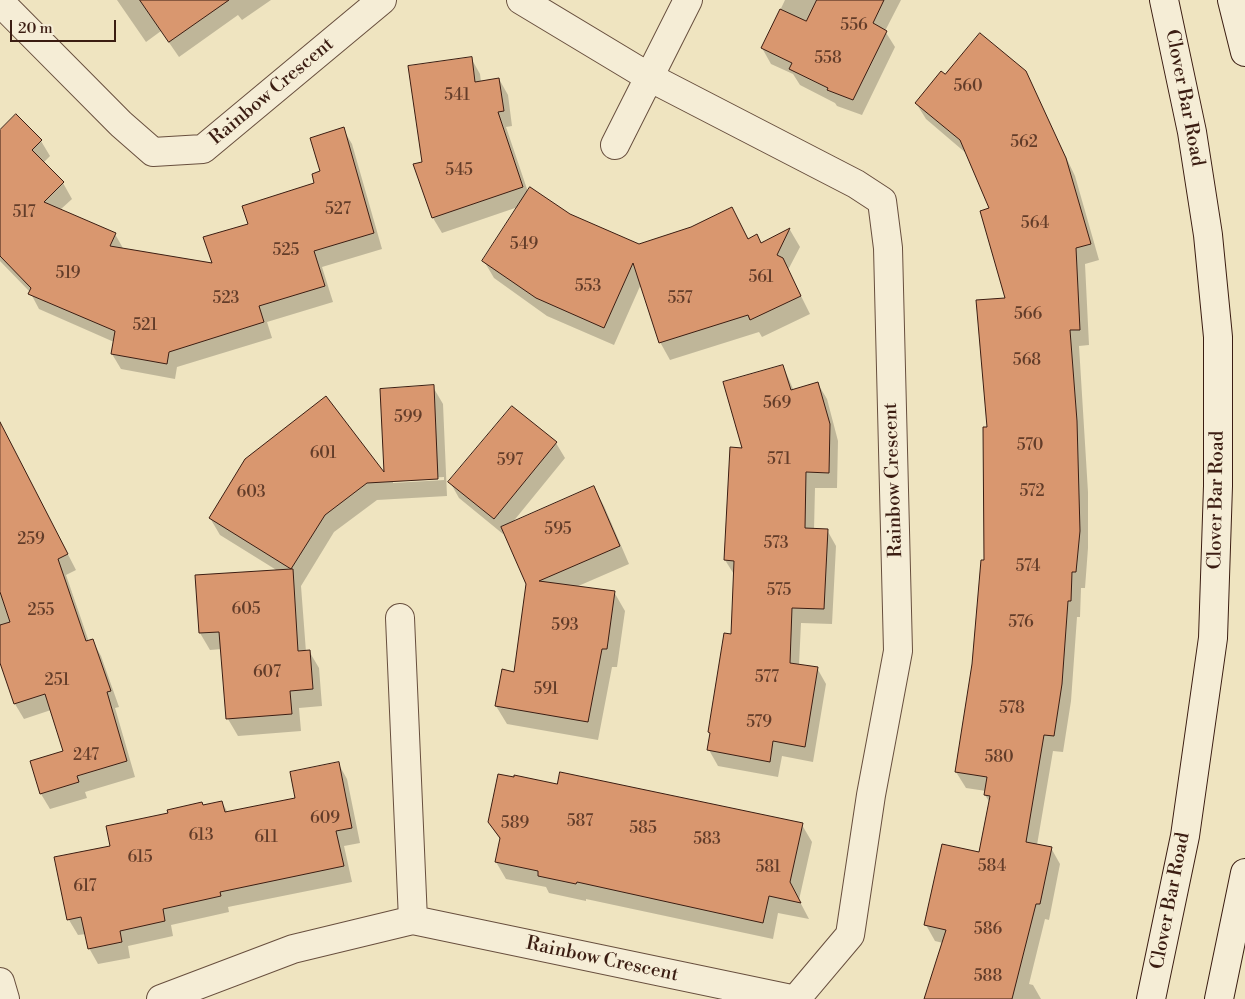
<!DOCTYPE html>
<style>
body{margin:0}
#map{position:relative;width:1245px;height:999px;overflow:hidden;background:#efe4c0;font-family:"Libre Bodoni",serif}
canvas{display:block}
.scale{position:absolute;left:10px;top:20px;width:106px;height:22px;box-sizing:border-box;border:2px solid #3b1d12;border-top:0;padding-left:6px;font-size:15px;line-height:18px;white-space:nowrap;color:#3b1d12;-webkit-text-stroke:4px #f5edd6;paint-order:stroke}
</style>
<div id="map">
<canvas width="1245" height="999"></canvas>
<div class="scale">20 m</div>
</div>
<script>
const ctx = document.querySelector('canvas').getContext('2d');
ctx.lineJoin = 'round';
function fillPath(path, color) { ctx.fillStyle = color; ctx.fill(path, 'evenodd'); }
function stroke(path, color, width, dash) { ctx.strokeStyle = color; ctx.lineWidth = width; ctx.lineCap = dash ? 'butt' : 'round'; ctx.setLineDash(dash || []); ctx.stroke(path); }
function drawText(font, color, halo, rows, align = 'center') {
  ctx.font = font + ' "Libre Bodoni",serif'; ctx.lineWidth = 4.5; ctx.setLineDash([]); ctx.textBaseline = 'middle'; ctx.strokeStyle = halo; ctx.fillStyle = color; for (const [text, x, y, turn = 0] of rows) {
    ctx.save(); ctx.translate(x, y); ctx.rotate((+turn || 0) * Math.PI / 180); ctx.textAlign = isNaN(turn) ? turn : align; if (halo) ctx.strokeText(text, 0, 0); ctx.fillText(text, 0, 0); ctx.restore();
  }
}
fillPath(new Path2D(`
 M 117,0 L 271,0 L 242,20 L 238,15 L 179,57 L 161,31 L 146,42 Z
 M 785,0 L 901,0 L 885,31 L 895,47 L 862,115 L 837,106 L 835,103 L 800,85 L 793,74 L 771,64 L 762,48 Z
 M 471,58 L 480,74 L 481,82 L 499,79 L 508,95 L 512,126 L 506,127 L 528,192 L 569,215 L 639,245 L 692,228 L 732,209 L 749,240 L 761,244 L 790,230 L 800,247 L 788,270 L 810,314 L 762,337 L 759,332 L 670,360 L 660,342 L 641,284 L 614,345 L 547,316 L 494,278 L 484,261 L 518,207 L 442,233 L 433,218 L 415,165 L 423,162 Z
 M 1025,72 L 1075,176 L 1099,260 L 1085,264 L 1089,345 L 1079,346 L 1088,492 L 1088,548 L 1085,588 L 1081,588 L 1080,617 L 1077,617 L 1071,701 L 1063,752 L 1053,751 L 1037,845 L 1051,848 L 1060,864 L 1049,920 L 1045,919 L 1029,984 L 1033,985 L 1041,999 L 926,999 L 943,943 L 935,941 L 926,925 L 979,854 L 990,803 L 985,795 L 986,791 L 966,788 L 956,772 L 973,664 L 985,561 L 988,428 L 1007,299 L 991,209 L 967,154 L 926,119 L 916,103 L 945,76 Z
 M 16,115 L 41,141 L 50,156 L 43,163 L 63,183 L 72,199 L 60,210 L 115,234 L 124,250 L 213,265 L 249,225 L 316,184 L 343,129 L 352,144 L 382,249 L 322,267 L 333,302 L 267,322 L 272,338 L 177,367 L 175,379 L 121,369 L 112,354 L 114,342 L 39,309 L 30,292 L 0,261 L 0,132 Z
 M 783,366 L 794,391 L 818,384 L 827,399 L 838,441 L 837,488 L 815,488 L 814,530 L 827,530 L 836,546 L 832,624 L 801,623 L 799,665 L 817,668 L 826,684 L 813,762 L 782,756 L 778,777 L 718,766 L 709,750 L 711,736 L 709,732 L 732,635 L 735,576 L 725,560 L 744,449 Z
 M 433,387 L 443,404 L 447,496 L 377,500 L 334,532 L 301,586 L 306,652 L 309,651 L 319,668 L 322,706 L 299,708 L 301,731 L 238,736 L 228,719 L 222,649 L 210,650 L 200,633 L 196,576 L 278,571 L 220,535 L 210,518 L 385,476 ZM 444,477 L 444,480 L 393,483 L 393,480 Z
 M 556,443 L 565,458 L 512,523 L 594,488 L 604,506 L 629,564 L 576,587 L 614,592 L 625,611 L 617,667 L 612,667 L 598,740 L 507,724 L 496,706 L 515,673 L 527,584 L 505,532 L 503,534 L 459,498 L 450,482 Z
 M 0,449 L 21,463 L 76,570 L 66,575 L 89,642 L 92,640 L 101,656 L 119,707 L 115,708 L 135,777 L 85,792 L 87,798 L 50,809 L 41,794 L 64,751 L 51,710 L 24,719 L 15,704 L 0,661 Z
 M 338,763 L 347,779 L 360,843 L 344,846 L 352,882 L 228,907 L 229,912 L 171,925 L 173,936 L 128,946 L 130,958 L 98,964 L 89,948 L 86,934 L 78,935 L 69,920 L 55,858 L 111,847 L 203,806 L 222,802 L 228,813 L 296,799 Z
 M 558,786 L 802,825 L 812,842 L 799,900 L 809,919 L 778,913 L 773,939 L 586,899 L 586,901 L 549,893 L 546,887 L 506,879 L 496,862 L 501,841 L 489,822 Z`), '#0003');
const building = new Path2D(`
 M 140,0 L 229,0 L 169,42 Z
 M 817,0 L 884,0 L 873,23 L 887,31 L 853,100 L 827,90 L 828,88 L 789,69 L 792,63 L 761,48 L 780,9 L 806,21 Z
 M 980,33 L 1026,71 L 1066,158 L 1091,244 L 1076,248 L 1080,330 L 1070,330 L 1077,421 L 1080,531 L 1076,572 L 1072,572 L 1071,601 L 1068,601 L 1062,684 L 1054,736 L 1044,735 L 1026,842 L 1052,847 L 1040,904 L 1036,904 L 1012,999 L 924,999 L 946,930 L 924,925 L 942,844 L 979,852 L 990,796 L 984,795 L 987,777 L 955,772 L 972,664 L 981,560 L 984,560 L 983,427 L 987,427 L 976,300 L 1005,298 L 980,211 L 989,208 L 960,140 L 915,103 L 941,71 L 945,74 Z
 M 472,57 L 475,82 L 499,78 L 504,111 L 498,112 L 523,187 L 432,218 L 413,164 L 422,162 L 408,66 Z
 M 16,114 L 42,140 L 32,150 L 64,182 L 44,202 L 116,233 L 110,246 L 212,263 L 203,237 L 248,224 L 242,206 L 314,183 L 312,174 L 320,171 L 310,138 L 344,127 L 374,233 L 314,251 L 325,286 L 259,306 L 264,322 L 169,352 L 167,364 L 111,354 L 115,331 L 28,294 L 31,288 L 0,256 L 0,130 Z
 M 530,187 L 570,214 L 639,244 L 691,227 L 732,207 L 748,239 L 757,234 L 761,243 L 790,228 L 777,255 L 783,258 L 801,296 L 750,320 L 748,315 L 659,343 L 633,263 L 604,328 L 536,298 L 482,261 Z
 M 783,365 L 791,390 L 818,382 L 830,424 L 829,473 L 806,472 L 805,528 L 828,529 L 824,609 L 792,608 L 790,663 L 818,667 L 805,747 L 773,741 L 770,762 L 707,750 L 710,733 L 708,732 L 724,633 L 731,634 L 734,561 L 724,560 L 730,447 L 742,448 L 723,382 Z
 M 434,385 L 438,479 L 367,483 L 325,515 L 291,569 L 293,569 L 298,651 L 310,650 L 313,689 L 290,691 L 292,714 L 226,719 L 219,632 L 199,633 L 195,575 L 291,569 L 209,518 L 245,459 L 326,396 L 384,472 L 380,389 Z
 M 512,406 L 557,442 L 494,519 L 448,482 Z
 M 0,422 L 68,554 L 58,559 L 86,641 L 93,639 L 111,691 L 107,692 L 127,761 L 77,776 L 79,782 L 40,794 L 30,761 L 63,751 L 45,694 L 14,704 L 0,663 L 0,625 L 10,622 L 0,592 Z
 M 594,486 L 620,546 L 539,581 L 615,591 L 607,649 L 602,649 L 588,722 L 495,706 L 502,669 L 514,672 L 526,584 L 501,527 Z
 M 339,762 L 352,828 L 336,831 L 344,866 L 220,892 L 221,896 L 163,909 L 165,921 L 120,931 L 122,942 L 88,949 L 81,917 L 67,920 L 54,857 L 110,846 L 106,826 L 168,813 L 167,810 L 202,802 L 203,805 L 222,801 L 225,812 L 295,798 L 290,772 Z
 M 560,772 L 803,823 L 790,882 L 801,903 L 769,896 L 763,923 L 577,882 L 576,884 L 538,876 L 538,871 L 495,862 L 500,838 L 488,822 L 498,774 L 514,777 L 514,775 L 557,784 Z`);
fillPath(building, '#d9976f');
stroke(building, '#3b1d12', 1);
const minor = new Path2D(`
 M 521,0 L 649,77 L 856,184 L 882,201 L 888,248 L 898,651 L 871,795 L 850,935 L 796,999
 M 0,2 L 121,124 L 153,152 L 203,149 L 382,0
 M 615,145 L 688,0
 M 400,618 L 413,920
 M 161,999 L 293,949 L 413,920 L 791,999`);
const tertiary = new Path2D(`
 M 0,982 L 5,999`);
const secondary = new Path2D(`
 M 1232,0 L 1245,52
 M 1151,999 L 1185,836 L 1213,638 L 1218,486 L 1218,337 L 1208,235 L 1192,132 L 1164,0
 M 1219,999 L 1245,873`);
stroke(minor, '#684f3e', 30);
stroke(tertiary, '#684f3e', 30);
stroke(secondary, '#3b1d12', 30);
stroke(minor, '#f5edd6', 28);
stroke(tertiary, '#f5edd6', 28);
stroke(secondary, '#f5edd6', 28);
drawText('16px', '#623c29', null, [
 ["556",854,26],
 ["558",828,59],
 ["560",968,87],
 ["541",457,96],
 ["562",1024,143],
 ["545",459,171],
 ["527",338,210],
 ["517",24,213],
 ["564",1035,224],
 ["549",524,245],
 ["525",286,251],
 ["519",68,274],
 ["561",761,278],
 ["553",588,287],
 ["523",226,299],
 ["557",680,299],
 ["566",1028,315],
 ["521",145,326],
 ["568",1027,361],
 ["569",777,404],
 ["599",408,418],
 ["570",1030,446],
 ["601",323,454],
 ["571",779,460],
 ["597",510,461],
 ["572",1032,492],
 ["603",251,493],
 ["595",558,530],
 ["259",31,540],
 ["573",776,544],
 ["574",1028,567],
 ["575",779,591],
 ["605",246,610],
 ["255",41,611],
 ["576",1021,623],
 ["593",565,626],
 ["607",267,673],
 ["577",767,678],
 ["251",57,681],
 ["591",546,690],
 ["578",1012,709],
 ["579",759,723],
 ["247",86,756],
 ["580",999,758],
 ["609",325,819],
 ["587",580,822],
 ["589",515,824],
 ["585",643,829],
 ["613",201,836],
 ["611",266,838],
 ["583",707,840],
 ["615",140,858],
 ["584",992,867],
 ["581",768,868],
 ["617",85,887],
 ["586",988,930],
 ["588",988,977]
]);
drawText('19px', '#3b1d12', '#f5edd6', [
 ["Rainbow Crescent",272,92,-40],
 ["Clover Bar Road",1184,98,79],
 ["Rainbow Crescent",894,480,-92],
 ["Clover Bar Road",1217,500,-89],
 ["Clover Bar Road",1171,901,-79],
 ["Rainbow Crescent",602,960,12]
]);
</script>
